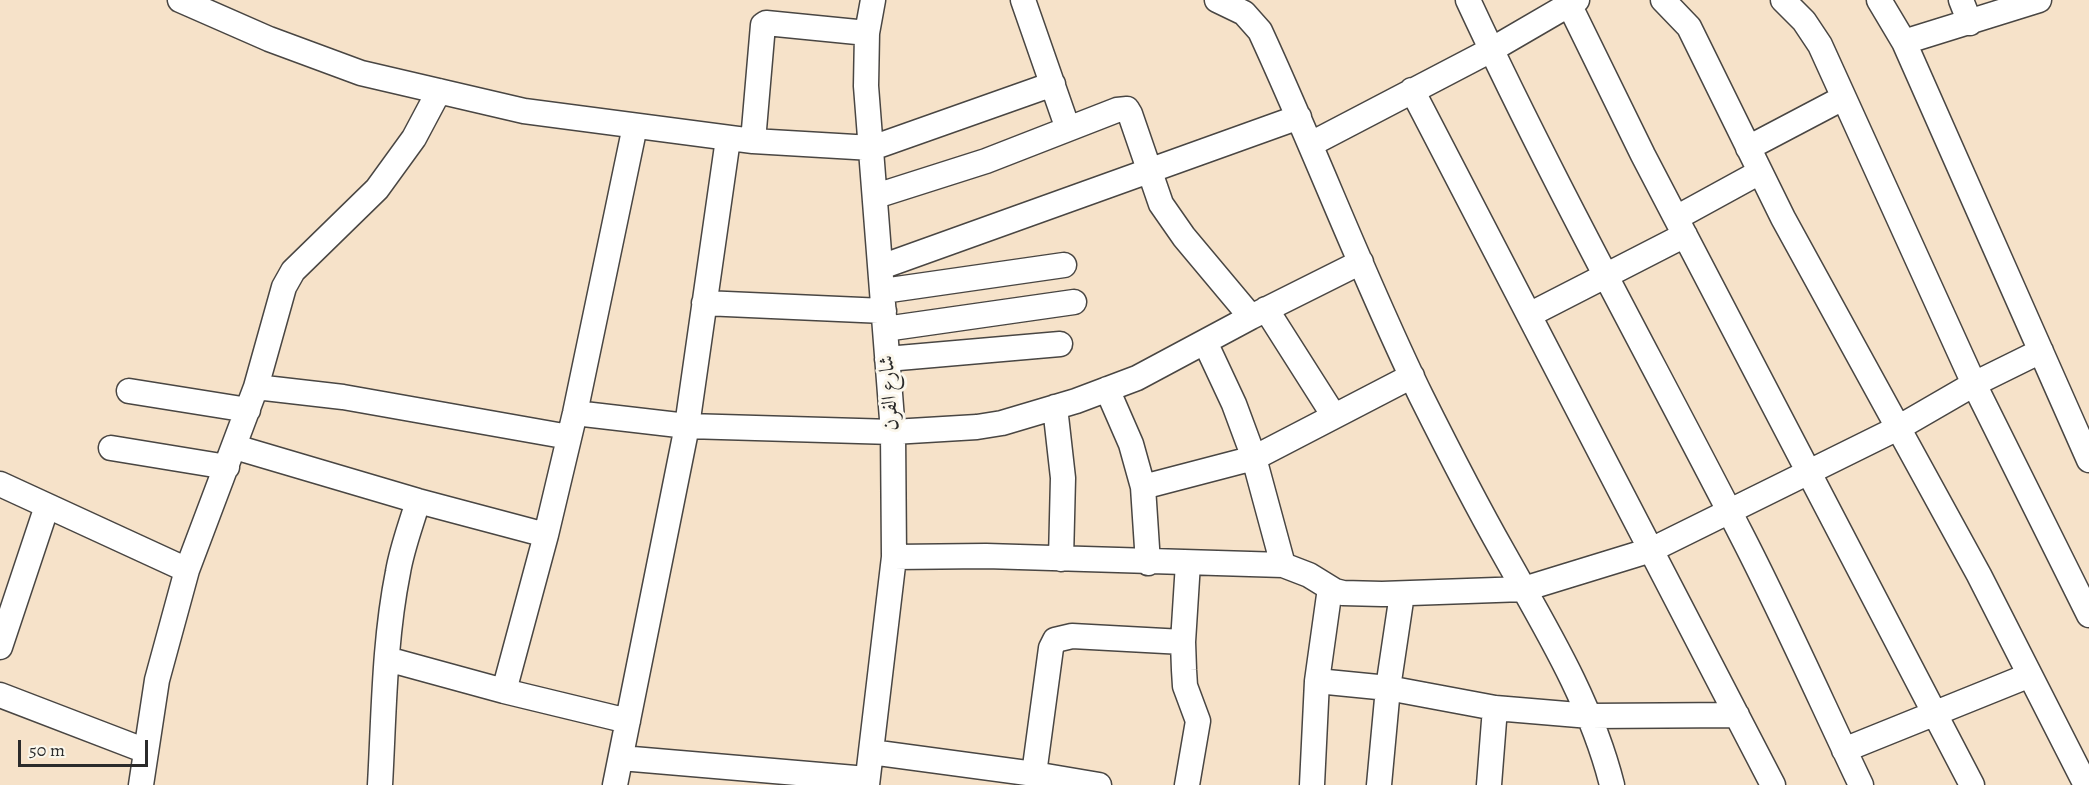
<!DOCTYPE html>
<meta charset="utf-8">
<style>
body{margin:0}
#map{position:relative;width:2089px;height:785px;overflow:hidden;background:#f6e2c9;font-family:Alegreya,serif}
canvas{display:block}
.scale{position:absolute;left:18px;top:740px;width:130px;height:27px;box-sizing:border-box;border:3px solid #2b2b2b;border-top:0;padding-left:8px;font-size:18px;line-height:21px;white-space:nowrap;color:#2b2b2b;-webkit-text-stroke:4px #fbf7ec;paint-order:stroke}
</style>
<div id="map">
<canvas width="2089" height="785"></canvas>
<div class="scale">50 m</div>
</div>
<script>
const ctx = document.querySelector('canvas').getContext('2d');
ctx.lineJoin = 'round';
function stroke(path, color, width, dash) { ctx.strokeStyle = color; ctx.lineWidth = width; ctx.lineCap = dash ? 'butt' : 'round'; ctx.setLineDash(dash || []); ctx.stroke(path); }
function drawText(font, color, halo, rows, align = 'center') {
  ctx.font = font + ' Alegreya,Amiri,serif'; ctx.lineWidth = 6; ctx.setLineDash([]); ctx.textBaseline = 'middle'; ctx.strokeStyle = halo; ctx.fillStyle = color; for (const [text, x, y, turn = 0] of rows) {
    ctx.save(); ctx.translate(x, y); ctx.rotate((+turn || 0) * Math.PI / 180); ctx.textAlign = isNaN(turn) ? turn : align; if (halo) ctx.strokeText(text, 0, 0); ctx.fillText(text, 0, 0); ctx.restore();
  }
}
const minor = new Path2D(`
 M 180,0 L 269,39 L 361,73 L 524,111 L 753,141 L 872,148 L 1053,84
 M 1023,0 L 1068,129
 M 1217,0 L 1244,13 L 1260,31 C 1316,152 1363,277 1421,396 C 1447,448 1474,501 1503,552 C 1545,627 1591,701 1612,785
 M 1468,0 C 1552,181 1649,355 1740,532 C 1783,615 1821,701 1861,785
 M 1663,0 L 1689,27 L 1783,218 L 1979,575 L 2086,785
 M 1783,0 L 1804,21 L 1820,45 L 1974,384 L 2089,615
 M 1879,0 L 1904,42 L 2089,460
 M 1961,0 L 1970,23
 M 1569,4 L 1643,155 L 1972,785
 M 1904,42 L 2039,0
 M 1412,90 L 1773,785
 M 753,141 L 763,25 L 766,23 L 867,33
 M 1311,144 L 1491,50 L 1577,0
 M 1748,148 L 1843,98
 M 876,196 L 986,161 L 1117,110 L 1127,109 L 1130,114 L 1161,204 L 1184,237 L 1251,317
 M 1676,218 L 1760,172
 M 881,267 L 1299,117
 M 883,291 L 1064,265
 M 704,303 L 884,311
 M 1266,309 L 1334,416
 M 1529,315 L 1685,235
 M 885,329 L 1074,302
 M 1205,342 L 1234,404 L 1254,458 L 1283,565
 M 887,359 L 1060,344
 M 256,387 L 343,397 L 569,437
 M 1107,389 L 1131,444 L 1143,487 L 1148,563
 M 129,391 L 248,410
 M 1055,407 L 1063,478 L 1061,559
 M 575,413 L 687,426 L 893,432 L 977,427 L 1002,423 L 1076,401 L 1137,378 L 1251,317 L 1361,262
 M 235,447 L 418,501 L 546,535
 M 111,448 L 227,467
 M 0,484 L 187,570
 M 1143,487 L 1254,458 L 1412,376
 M 894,557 L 986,556 L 1283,565 L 1309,575 L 1335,591 L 1343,593 L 1382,594 L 1524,589 L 1651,550 L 1898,428 L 1974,384 L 2041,351
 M 0,647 L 47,506
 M 387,659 L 504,691 L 628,721
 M 1317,681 L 1388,688 L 1495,708 L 1590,716 L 1737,715
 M 504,691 L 546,535 L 575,413 L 635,126
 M 0,695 L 146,751
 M 1844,750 L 2030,675
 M 871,752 L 1034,774 L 1099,785
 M 621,758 L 867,779
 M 1034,774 L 1051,648 L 1055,640 L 1072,636 L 1183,642
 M 141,785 L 157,680 L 187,570 L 256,387 L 284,287 L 293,271 L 377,189 L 414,138 L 439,91
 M 380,785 C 384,714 384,642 398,572 C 402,548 411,525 418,501
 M 615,785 L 687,426 L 728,139
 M 867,785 L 894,557 L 893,432 L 866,86 L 867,33 L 873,0
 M 1187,785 L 1198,721 L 1185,686 L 1184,670 L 1183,642 L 1188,563
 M 1312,785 L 1317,681 L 1330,588
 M 1379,785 L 1388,688 L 1402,594
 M 1489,785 L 1495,708`);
stroke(minor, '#494643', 27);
stroke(minor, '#fff', 24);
drawText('21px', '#2b2b2b', '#fbf7ec', [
 ["شارع الفرن",890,393,-94]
]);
</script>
